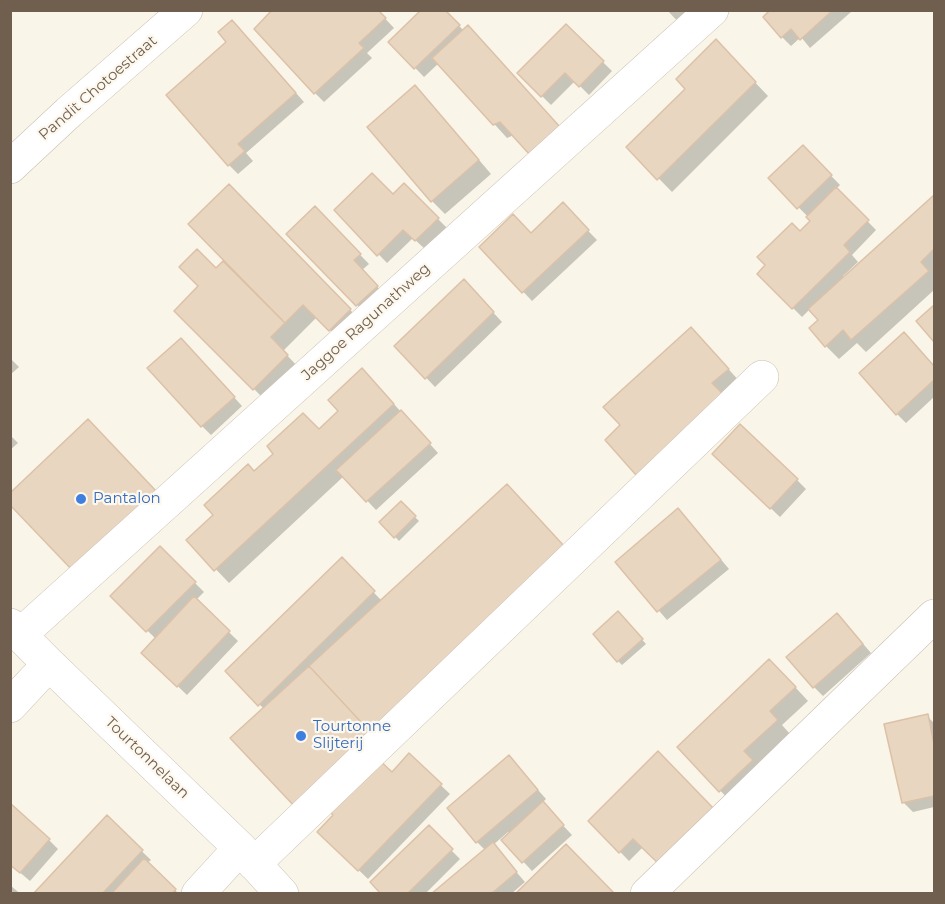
<!DOCTYPE html>
<style>
body{margin:0}
#map{position:relative;width:945px;height:904px;overflow:hidden;background:#f9f5e8;font-family:Montserrat,sans-serif}
canvas{display:block}
.frame{position:absolute;inset:0;border:12px solid #705f4f;pointer-events:none}
</style>
<div id="map">
<canvas width="945" height="904"></canvas>
<div class="frame"></div>
</div>
<script>
const ctx = document.querySelector('canvas').getContext('2d');
ctx.lineJoin = 'round';
function fillPath(path, color) { ctx.fillStyle = color; ctx.fill(path, 'evenodd'); }
function stroke(path, color, width, dash) { ctx.strokeStyle = color; ctx.lineWidth = width; ctx.lineCap = dash ? 'butt' : 'round'; ctx.setLineDash(dash || []); ctx.stroke(path); }
function drawText(font, color, halo, rows, align = 'center') {
  ctx.font = font + ' Montserrat,sans-serif'; ctx.lineWidth = 4.5; ctx.setLineDash([]); ctx.textBaseline = 'middle'; ctx.strokeStyle = halo; ctx.fillStyle = color; for (const [text, x, y, turn = 0] of rows) {
    ctx.save(); ctx.translate(x, y); ctx.rotate((+turn || 0) * Math.PI / 180); ctx.textAlign = isNaN(turn) ? turn : align; if (halo) ctx.strokeText(text, 0, 0); ctx.fillText(text, 0, 0); ctx.restore();
  }
}
fillPath(new Path2D(`
 M 377,10 L 394,28 L 367,53 L 372,58 L 324,102 L 315,93 Z
 M 444,10 L 464,31 L 514,135 L 507,138 L 439,63 L 424,77 L 390,42 Z
 M 667,10 L 700,10 L 683,27 Z
 M 772,10 L 850,10 L 851,12 L 810,48 L 801,37 L 791,46 L 782,37 Z
 M 566,26 L 612,71 L 589,95 L 575,81 L 551,105 L 519,73 Z
 M 241,31 L 304,102 L 246,153 L 253,161 L 238,174 L 229,165 Z
 M 729,55 L 768,96 L 672,192 L 628,147 Z
 M 428,100 L 491,174 L 445,214 L 432,201 Z
 M 803,147 L 840,185 L 836,189 L 876,230 L 852,255 L 858,262 L 843,276 L 845,278 L 934,197 L 934,274 L 933,276 L 934,278 L 934,290 L 866,352 L 857,343 L 839,359 L 826,346 L 820,321 L 810,309 L 802,317 L 759,274 L 812,221 L 770,178 Z
 M 404,185 L 447,228 L 425,249 L 413,238 L 387,263 L 336,210 L 393,196 Z
 M 229,186 L 363,323 L 343,343 L 317,317 L 283,351 L 300,369 L 267,402 L 176,311 L 225,261 Z
 M 563,205 L 597,240 L 532,301 L 481,247 L 532,235 Z
 M 315,208 L 369,264 L 362,270 L 386,296 L 366,314 L 288,234 Z
 M 464,281 L 502,322 L 435,387 L 396,346 Z
 M 704,342 L 741,383 L 650,487 Z
 M 913,343 L 934,367 L 934,397 L 906,423 L 897,414 Z
 M 190,349 L 242,406 L 211,435 L 202,426 Z
 M 10,358 L 19,367 L 10,375 Z
 M 375,383 L 438,453 L 376,510 L 344,476 L 229,583 L 188,540 L 254,473 L 319,431 Z
 M 10,435 L 18,443 L 10,450 Z
 M 723,463 L 797,480 L 806,489 L 780,517 Z
 M 401,503 L 419,521 L 399,541 L 381,522 Z
 M 687,519 L 729,569 L 667,620 L 617,562 Z
 M 160,548 L 204,592 L 196,600 L 238,641 L 187,695 L 143,653 L 156,639 L 112,596 Z
 M 341,559 L 382,601 L 376,758 L 392,774 L 409,755 L 450,794 L 368,879 L 319,832 L 335,815 L 264,709 L 227,671 Z
 M 622,617 L 646,644 L 622,665 L 618,661 Z
 M 846,624 L 871,653 L 823,696 L 814,687 Z
 M 783,674 L 808,701 L 782,725 L 790,734 L 733,804 L 679,747 Z
 M 927,716 L 934,723 L 934,807 L 913,812 L 904,803 L 886,725 Z
 M 658,753 L 643,847 L 629,861 L 590,821 Z
 M 509,757 L 546,799 L 542,803 L 572,835 L 532,871 L 503,840 L 510,834 L 508,832 L 493,845 L 525,882 L 511,894 L 433,894 L 485,850 L 477,842 Z
 M 107,818 L 151,860 L 147,863 L 179,894 L 36,894 Z
 M 429,828 L 460,859 L 425,894 L 384,894 Z
 M 49,840 L 58,849 L 30,881 L 10,864 Z
 M 10,885 L 17,891 L 20,894 L 10,894 Z`), '#0003');
const building = new Path2D(`
 M 272,10 L 378,10 L 386,18 L 359,43 L 364,48 L 314,94 L 254,29 Z
 M 421,10 L 445,10 L 460,25 L 414,69 L 388,42 Z
 M 770,10 L 833,10 L 800,40 L 791,29 L 781,38 L 763,17 Z
 M 232,20 L 296,93 L 238,144 L 245,151 L 228,166 L 166,95 L 226,42 L 218,32 Z
 M 566,24 L 604,61 L 579,87 L 565,73 L 541,97 L 517,73 Z
 M 468,25 L 560,127 L 530,155 L 500,122 L 493,125 L 432,58 Z
 M 716,39 L 756,82 L 657,180 L 626,147 L 685,89 L 676,79 Z
 M 415,85 L 479,160 L 431,202 L 367,127 Z
 M 803,145 L 832,175 L 797,209 L 768,178 Z
 M 372,173 L 393,194 L 404,183 L 439,218 L 415,241 L 403,230 L 377,256 L 334,210 Z
 M 229,184 L 351,309 L 329,331 L 303,305 L 285,323 L 188,224 Z
 M 836,187 L 869,220 L 844,245 L 850,252 L 792,309 L 757,274 L 765,265 L 757,257 L 792,223 L 800,231 L 810,221 L 806,217 Z
 M 934,195 L 934,249 L 921,262 L 929,271 L 851,340 L 843,330 L 825,347 L 809,328 L 818,320 L 808,309 Z
 M 563,202 L 589,230 L 522,293 L 479,247 L 513,214 L 531,233 Z
 M 315,206 L 361,254 L 354,260 L 378,286 L 356,306 L 286,234 Z
 M 197,249 L 216,268 L 223,261 L 285,323 L 271,337 L 288,355 L 253,390 L 174,311 L 198,286 L 179,267 Z
 M 464,279 L 494,312 L 425,379 L 394,346 Z
 M 934,305 L 934,342 L 916,321 Z
 M 691,327 L 729,369 L 712,383 L 724,395 L 636,475 L 605,440 L 620,425 L 603,407 Z
 M 904,332 L 934,366 L 934,380 L 896,415 L 859,373 Z
 M 181,338 L 235,397 L 201,427 L 147,368 Z
 M 362,368 L 394,404 L 214,571 L 186,540 L 213,515 L 204,505 L 248,464 L 254,471 L 273,454 L 267,446 L 303,413 L 319,429 L 338,411 L 328,400 Z
 M 401,410 L 431,443 L 366,502 L 336,470 Z
 M 88,419 L 158,493 L 74,572 L 10,505 L 10,493 Z
 M 740,424 L 798,479 L 770,509 L 712,454 Z
 M 507,484 L 565,547 L 373,735 L 309,666 Z
 M 401,501 L 416,516 L 394,538 L 379,522 Z
 M 678,508 L 721,560 L 657,612 L 615,562 Z
 M 160,546 L 196,582 L 146,632 L 110,596 Z
 M 342,557 L 375,591 L 258,706 L 225,671 Z
 M 194,596 L 230,631 L 177,687 L 141,653 Z
 M 618,611 L 643,639 L 617,662 L 593,634 Z
 M 837,613 L 863,644 L 813,688 L 786,657 Z
 M 769,659 L 796,687 L 770,711 L 778,720 L 744,751 L 753,760 L 719,792 L 677,747 Z
 M 309,666 L 373,735 L 297,809 L 230,738 Z
 M 928,714 L 934,744 L 934,796 L 902,803 L 884,724 Z
 M 658,751 L 717,812 L 662,867 L 633,839 L 619,853 L 588,821 Z
 M 409,753 L 442,784 L 358,871 L 317,832 L 333,815 L 325,807 L 374,755 L 392,772 Z
 M 509,755 L 538,790 L 476,843 L 447,808 Z
 M 543,801 L 564,825 L 522,863 L 501,840 Z
 M 10,803 L 50,839 L 20,873 L 10,865 Z
 M 107,815 L 143,850 L 102,894 L 33,894 Z
 M 429,825 L 453,849 L 407,894 L 381,894 L 370,882 Z
 M 493,842 L 517,872 L 491,894 L 431,894 Z
 M 566,844 L 614,893 L 515,894 Z
 M 144,858 L 176,889 L 172,894 L 111,894 Z`);
fillPath(building, '#e9d6c1');
stroke(building, '#dcc1a6', 1.5);
const minor = new Path2D(`
 M 10,167 L 69,112 L 186,10
 M 10,625 L 49,664 L 240,848 L 282,894
 M 21,634 L 712,10
 M 10,706 L 49,664
 M 254,864 L 762,377
 M 198,894 L 240,848
 M 647,894 L 934,616`);
stroke(minor, '#cabeaf', 34);
stroke(minor, '#fff', 33);
for (const [x, y, r, color] of [
 [81,499,6,"#3f7fe0"],
 [301,736,6,"#3f7fe0"]
]) { const dot = new Path2D(); dot.arc(x, y, r, 0, 2 * Math.PI); ctx.fillStyle = color; ctx.fill(dot); stroke(dot, '#fdf8ee', 2); }
drawText('15px', '#705f4f', '#fdf8ee', [
 ["Pandit Chotoestraat",98,88,-41],
 ["Jaggoe Ragunathweg",366,322,-42],
 ["Tourtonnelaan",147,758,44]
]);
drawText('15px', '#366cbe', '#fdf8ee', [
 ["Pantalon",93,499],
 ["Tourtonne",313,727],
 ["Slijterij",313,744]
], 'left');
</script>
